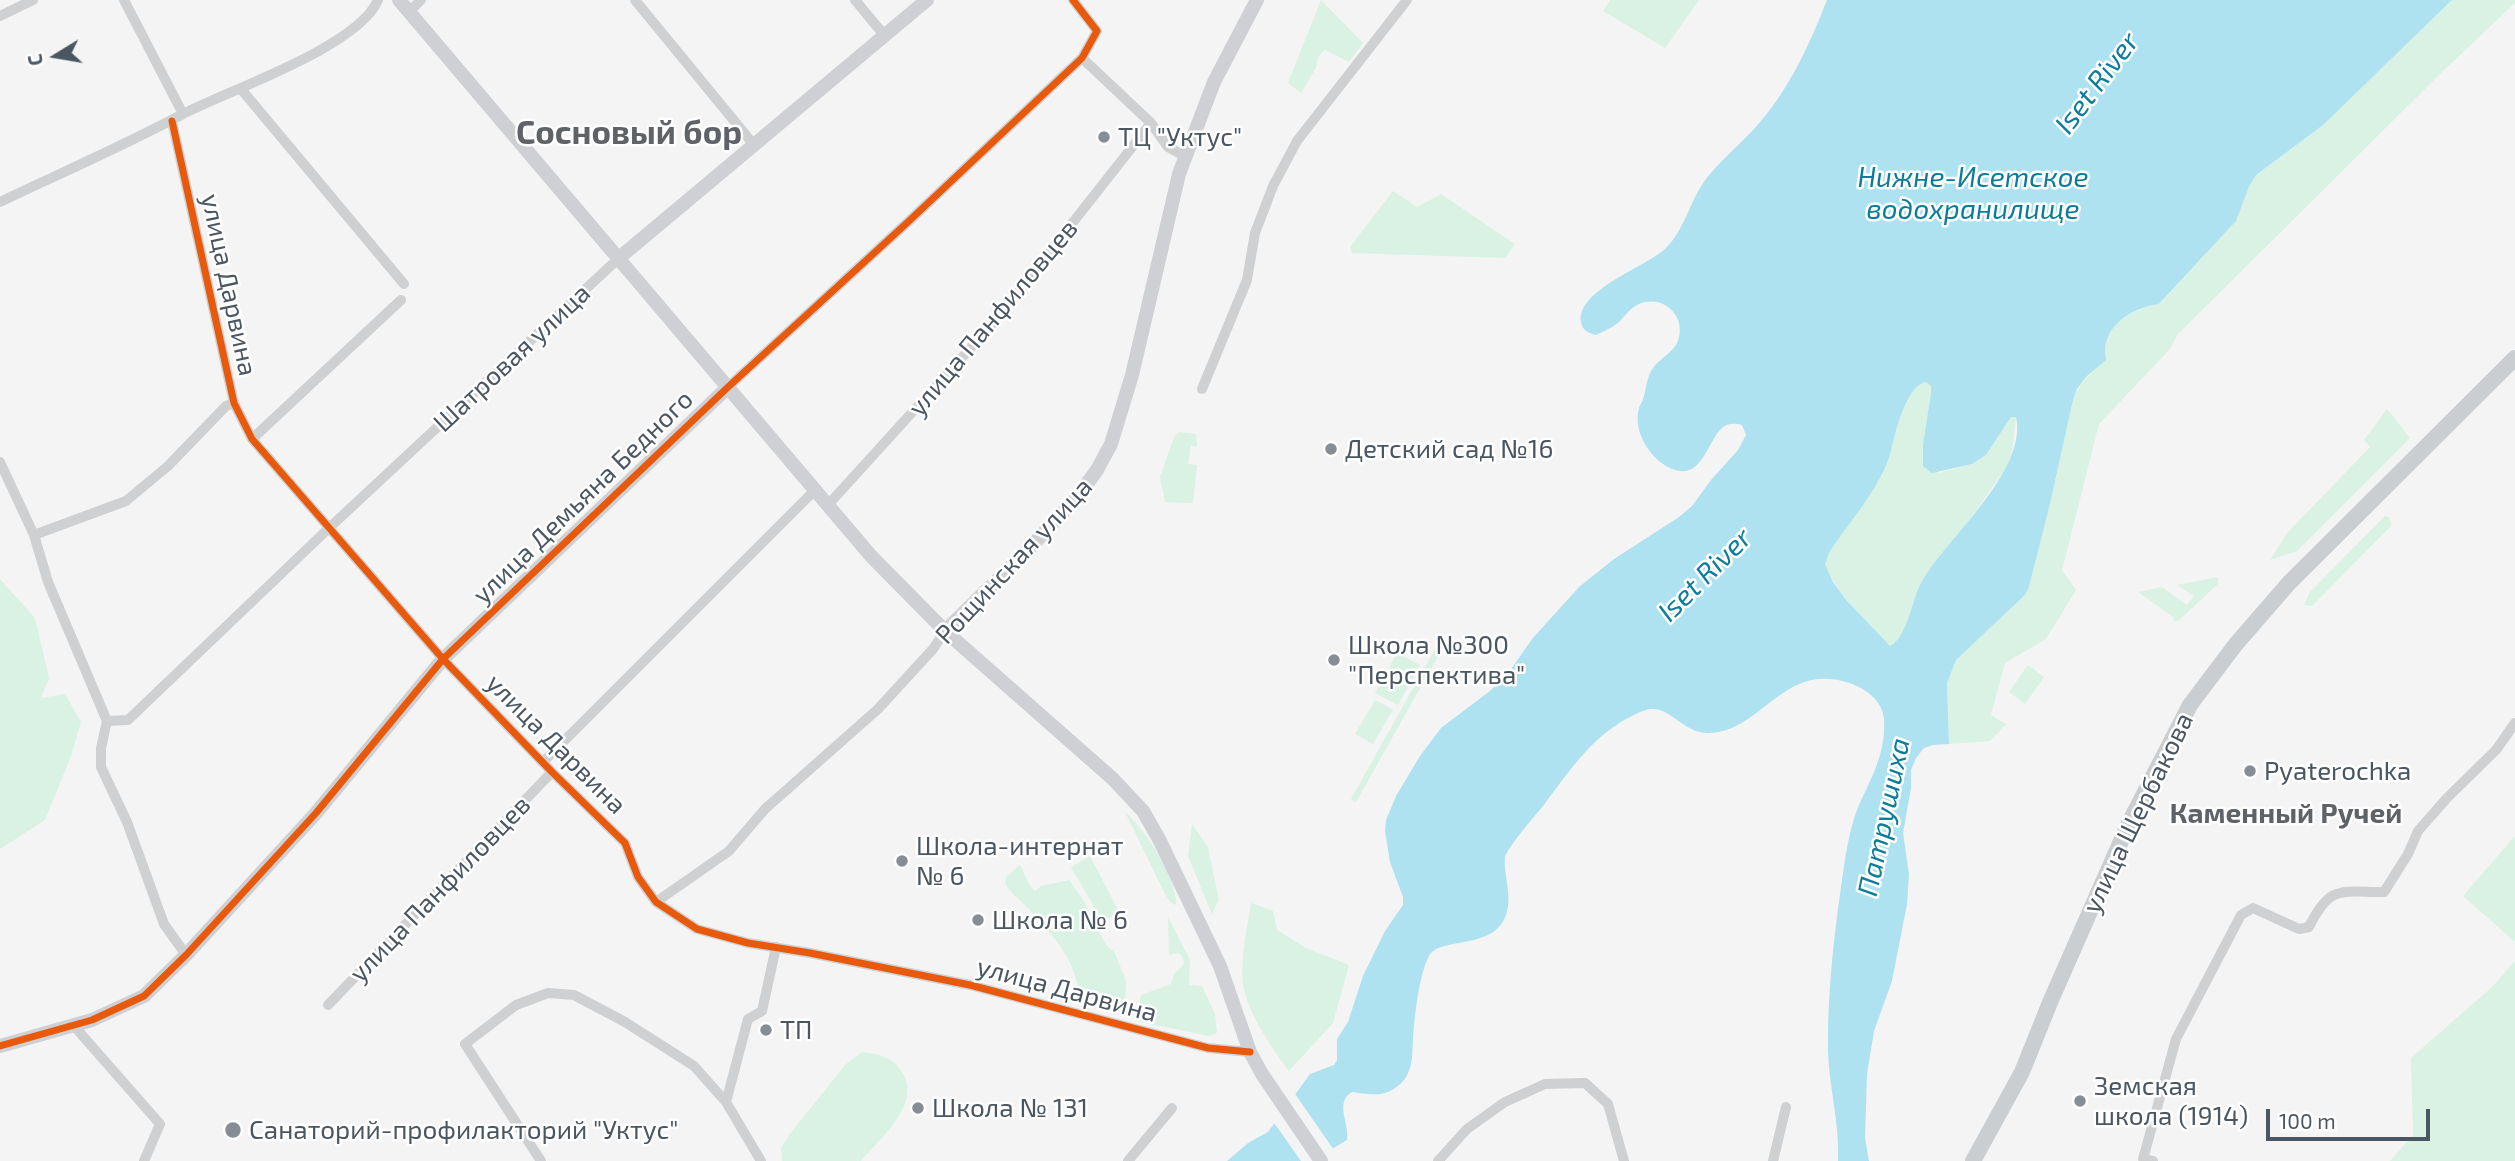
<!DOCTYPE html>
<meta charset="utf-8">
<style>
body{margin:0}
#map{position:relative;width:2515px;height:1161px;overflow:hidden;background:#f4f4f4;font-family:"Exo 2",sans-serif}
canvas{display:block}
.north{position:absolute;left:21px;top:21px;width:70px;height:70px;-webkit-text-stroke:5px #fff;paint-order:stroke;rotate:259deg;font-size:19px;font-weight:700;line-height:28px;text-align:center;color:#4a5661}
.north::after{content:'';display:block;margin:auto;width:24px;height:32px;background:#4a5661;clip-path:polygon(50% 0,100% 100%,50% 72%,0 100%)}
.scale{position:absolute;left:2266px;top:1109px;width:164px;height:32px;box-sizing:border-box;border:4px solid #4a5661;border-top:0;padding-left:9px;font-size:21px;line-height:24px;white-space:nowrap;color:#4a5661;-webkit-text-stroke:5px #fff;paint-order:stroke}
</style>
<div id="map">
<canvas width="2515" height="1161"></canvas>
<div class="north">С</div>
<div class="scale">100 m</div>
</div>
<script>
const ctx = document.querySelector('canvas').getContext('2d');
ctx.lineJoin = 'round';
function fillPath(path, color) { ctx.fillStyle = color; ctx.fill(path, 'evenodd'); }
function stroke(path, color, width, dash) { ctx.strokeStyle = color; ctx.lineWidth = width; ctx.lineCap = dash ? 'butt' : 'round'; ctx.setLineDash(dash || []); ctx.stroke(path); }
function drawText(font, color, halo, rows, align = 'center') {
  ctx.font = font + ' "Exo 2",sans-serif'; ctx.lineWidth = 5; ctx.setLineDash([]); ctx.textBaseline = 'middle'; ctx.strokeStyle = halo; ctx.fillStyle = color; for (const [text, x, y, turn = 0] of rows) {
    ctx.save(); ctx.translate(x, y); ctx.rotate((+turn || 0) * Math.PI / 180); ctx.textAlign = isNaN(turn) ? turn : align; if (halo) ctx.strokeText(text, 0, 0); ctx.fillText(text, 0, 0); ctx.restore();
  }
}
fillPath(new Path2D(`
 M 1321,0 L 1363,43 L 1349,62 L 1325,50 L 1318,57 L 1316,68 L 1301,93 L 1288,83 Z
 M 1610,0 L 1699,0 L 1665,48 L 1603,11 Z
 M 2452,0 L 2515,0 L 2515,3 L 2442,72 L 2177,335 L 2170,349 L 2099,424 L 2062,570 L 2076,590 L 2046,639 L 2005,663 L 1991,715 L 2006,724 L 1990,741 L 1949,744 L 1947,683 L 1956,660 L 2025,595 L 2029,587 L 2050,504 L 2073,400 C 2080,382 2092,372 2105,360 C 2100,328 2132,307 2160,304 L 2236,221 L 2249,187 L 2256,175 L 2323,125 Z
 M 1393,191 L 1417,207 L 1441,194 L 1515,244 L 1505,258 L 1352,253 L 1350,247 Z
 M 1926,382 L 1931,386 L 1931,393 L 1923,444 L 1923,466 L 1939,473 L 1972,464 L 1986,455 L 2011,417 L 2016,417 L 2012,452 L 2008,465 L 1956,539 L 1920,585 L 1902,634 L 1894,645 L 1890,646 C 1873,634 1831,584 1825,564 L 1829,553 C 1849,522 1882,486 1891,451 C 1895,434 1906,385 1926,382 Z
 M 2387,409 L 2410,438 L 2297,551 L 2270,560 L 2288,532 L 2370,447 L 2364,440 Z
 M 1178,432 L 1196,434 L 1197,446 L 1191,446 L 1188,464 L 1197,465 L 1193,503 L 1165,502 L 1160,477 L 1174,437 Z
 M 2385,516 L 2390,518 L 2391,526 L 2312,606 L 2304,605 L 2310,592 Z
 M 2218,577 L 2218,584 L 2178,621 L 2174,621 L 2173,617 L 2138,592 L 2162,587 L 2187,605 L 2194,596 L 2177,585 Z
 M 0,579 L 35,618 L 49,678 L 41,698 L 65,694 L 81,722 L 71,756 L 45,820 L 0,849 Z
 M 1440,640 L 1446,642 L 1356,802 L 1351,799 Z
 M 1397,653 L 1420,665 L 1398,705 L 1375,693 Z
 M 2028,665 L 2044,677 L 2025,704 L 2009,692 Z
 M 1375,700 L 1393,710 L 1373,744 L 1355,734 Z
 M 1125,812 C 1145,829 1177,878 1176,905 L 1171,903 L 1165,894 Z
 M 1192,824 L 1208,847 L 1219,900 L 1212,914 L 1188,856 Z
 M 2515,836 L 2515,942 L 2463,896 Z
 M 1090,856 L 1119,912 L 1103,922 L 1071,867 Z
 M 1020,865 C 1025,874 1027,884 1035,891 L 1041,886 L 1069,880 L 1084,901 L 1106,945 L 1115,953 L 1126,981 L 1125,1001 L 1116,1005 L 1080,997 C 1074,955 1053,937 1028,908 C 1020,900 1011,893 1005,884 L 1006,877 Z
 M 1251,903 L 1273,911 L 1277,930 L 1306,948 L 1349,965 L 1333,1023 L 1289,1071 C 1273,1050 1250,1016 1244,990 C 1239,967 1247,927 1251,903 Z
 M 1168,917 L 1190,960 L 1189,985 L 1202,986 L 1215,1014 L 1217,1033 L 1209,1036 L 1136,1021 L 1141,995 L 1171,984 L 1174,974 L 1184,964 L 1183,958 L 1179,953 L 1169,955 Z
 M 2515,961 L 2515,1161 L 2390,1161 L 2413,1135 L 2411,1058 L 2492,987 Z
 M 862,1052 C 878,1054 890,1056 900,1069 C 925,1102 881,1137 861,1161 L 782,1161 L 781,1148 L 789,1135 L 846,1064 Z`), '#d9f2e3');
fillPath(new Path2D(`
 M 1827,0 L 2452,0 L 2323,125 L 2256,175 L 2249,187 L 2236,221 L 2159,304 C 2132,307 2099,328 2106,360 L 2087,376 L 2077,389 L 2073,400 L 2050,504 L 2029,587 L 2025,595 L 1956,660 L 1947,683 L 1949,744 L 1933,745 L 1924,748 L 1916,758 L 1911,770 L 1911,788 L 1903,833 L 1909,874 L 1907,904 L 1892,981 L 1874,1031 L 1867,1074 L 1865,1138 L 1869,1161 L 1838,1161 C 1840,1124 1829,1088 1828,1051 C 1827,990 1835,927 1844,866 C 1847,846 1851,824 1859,805 C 1872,777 1886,752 1884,720 C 1883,700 1864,687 1846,682 C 1782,663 1762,732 1708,733 C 1684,733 1670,707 1651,709 C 1642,710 1634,715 1626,719 C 1589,740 1568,773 1543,806 C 1530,822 1515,838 1505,856 C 1503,876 1513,895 1506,915 C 1493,951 1440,936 1429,956 C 1419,974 1414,1020 1413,1041 C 1412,1052 1413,1062 1408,1073 C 1405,1082 1394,1090 1385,1093 C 1375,1096 1362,1093 1352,1092 C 1334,1102 1350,1124 1347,1140 L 1312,1161 L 1227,1161 L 1248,1143 L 1268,1132 L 1310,1074 L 1334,1065 L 1337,1060 L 1337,1039 L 1348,1022 L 1363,976 L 1385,931 L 1403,905 L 1403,897 L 1390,862 L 1385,831 L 1386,820 L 1396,796 L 1420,756 L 1441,728 L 1490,691 L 1507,675 L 1532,639 L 1579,587 L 1614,559 L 1679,517 L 1692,506 L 1711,480 L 1738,450 L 1746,435 L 1742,425 C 1736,423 1727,423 1722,428 C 1706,442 1701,489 1663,464 C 1647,453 1633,429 1639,408 C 1640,405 1642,402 1643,399 C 1647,388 1646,378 1653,368 C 1659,359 1674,352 1678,341 C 1687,316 1663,294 1639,304 C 1631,307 1625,316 1619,322 C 1612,328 1604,331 1596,335 C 1588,333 1582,330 1581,322 C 1576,290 1648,266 1666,248 C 1685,229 1690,200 1706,179 C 1720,161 1738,146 1754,129 C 1788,92 1809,46 1827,0 ZM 1926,382 L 1931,386 L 1931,393 L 1923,444 L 1923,466 L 1932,473 L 1972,464 L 1986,455 L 2011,417 L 2016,417 C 2028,472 1944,540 1920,585 C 1912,601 1906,639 1890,646 L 1848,602 L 1833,582 L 1825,564 L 1829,553 C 1849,522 1882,486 1891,451 C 1895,434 1906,385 1926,382 Z`), '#aee2f0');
fillPath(new Path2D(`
 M 1293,1091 L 1334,1150 L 1318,1161 L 1301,1161 L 1272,1120 Z`), '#f4f4f4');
stroke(new Path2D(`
 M 124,0 L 183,114
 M 635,0 L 754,145
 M 855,0 L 885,36
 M 410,11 L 421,0
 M 0,16 L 33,0
 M 1082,58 L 1151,123 L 1168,147 L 1185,156
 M 241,89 L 404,284
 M 172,121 L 234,403 L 252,439 L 443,659 L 552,772 L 625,843 L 638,877 L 656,902 L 697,929 L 748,943 L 810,953 L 970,985 L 1208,1048 L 1250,1052
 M 0,202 C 61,173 123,146 183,114 C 229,90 358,47 378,0
 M 727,388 L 909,221 L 1082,58 L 1097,31 L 1073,0
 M 1202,389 L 1247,280 L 1255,233 L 1273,186 L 1297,141 L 1407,0
 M 252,439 L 401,300
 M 0,462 L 34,535 L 48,582 L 107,721 L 101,748 L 101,767 L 127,822 L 164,924 L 186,955
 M 827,506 L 997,319 L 1151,123
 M 34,535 L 126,501 L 168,466 L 226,406 L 234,403
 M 107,721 L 128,720 L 328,529 L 619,258
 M 543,762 L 814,491
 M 656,902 L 729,851 L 765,809 L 878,709 L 933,649 L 945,631
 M 328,1005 L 552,772
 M 74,1026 L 160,1124 L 144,1161
 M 726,1102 L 748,1019 L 762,1011 L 776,947
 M 541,1161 L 465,1044 L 516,1005 L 548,993 L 574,995 L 625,1022 L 694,1066 L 726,1102 L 761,1161
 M 1128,1161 L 1172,1108
 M 1438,1161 L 1467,1129 L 1505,1102 L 1545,1084 L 1585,1083 L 1608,1104 L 1624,1161
 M 1773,1161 L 1786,1107
 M 2153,1161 L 2143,1159 L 2176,1039 L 2241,915 L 2253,908 L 2299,929 L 2309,927 C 2330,884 2341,892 2384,892 L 2408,854 L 2418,831 L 2447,798 L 2496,750 L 2515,723`), '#ced0d2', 10);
stroke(new Path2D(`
 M 399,0 L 871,556 L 945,631 L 1113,779 L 1143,811 L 1160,841 L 1220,966 L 1250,1052 L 1262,1074 L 1321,1161
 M 619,258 L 927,0
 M 945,631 L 1027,551 L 1078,496 L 1097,470 L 1111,444 L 1132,375 L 1179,174 L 1214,82 L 1257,0
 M 0,1046 L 92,1020 L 144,996 L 186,955 L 316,813 L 443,659 L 727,388`), '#ced0d4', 14);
stroke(new Path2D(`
 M 1973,1161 L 2022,1072 L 2051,1000 L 2129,823 L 2190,705 L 2236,644 L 2289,583 L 2515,358`), '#caced1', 16);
stroke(new Path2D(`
 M 172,121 L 234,403 L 252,439 L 443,659 L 552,772 L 625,843 L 638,877 L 656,902 L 697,929 L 748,943 L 810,953 L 970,985 L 1208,1048 L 1250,1052
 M 0,1046 L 92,1020 L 144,996 L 186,955 L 316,813 L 443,659 L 727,388 L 909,221 L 1082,58 L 1097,31 L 1073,0`), '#e8590c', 7);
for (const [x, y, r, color] of [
 [1104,137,7,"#868d94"],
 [1331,449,7,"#868d94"],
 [1334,660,7,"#868d94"],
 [2250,771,7,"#868d94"],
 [902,861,7,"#868d94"],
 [978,920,7,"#868d94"],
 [766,1030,7,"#868d94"],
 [2080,1101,7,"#868d94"],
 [918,1108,7,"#868d94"],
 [233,1130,9,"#868d94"]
]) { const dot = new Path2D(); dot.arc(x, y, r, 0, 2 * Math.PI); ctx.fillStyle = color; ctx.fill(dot); stroke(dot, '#fff', 2.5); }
drawText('26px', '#4a5661', '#fff', [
 ["ТЦ \"Уктус\"",1118,137],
 ["Детский сад №16",1345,449],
 ["Школа №300",1348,645],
 ["\"Перспектива\"",1348,675],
 ["Pyaterochka",2264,771],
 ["Школа-интернат",916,846],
 ["№ 6",916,876],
 ["Школа № 6",992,920],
 ["ТП",780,1030],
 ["Земская",2094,1086],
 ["школа (1914)",2094,1116],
 ["Школа № 131",932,1108],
 ["Санаторий-профилакторий \"Уктус\"",249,1130]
], 'left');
drawText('26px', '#4a5661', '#fff', [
 ["улица Дарвина",229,285,78],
 ["улица Панфиловцев",993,318,-50],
 ["Шатровая улица",512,358,-43],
 ["улица Демьяна Бедного",583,497,-44],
 ["Рощинская улица",1014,561,-47],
 ["улица Дарвина",556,744,45],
 ["улица Щербакова",2138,813,-64],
 ["улица Панфиловцев",440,889,-46],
 ["улица Дарвина",1067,990,15]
]);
drawText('italic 28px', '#0c7c9b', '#fff', [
 ["Iset River",2097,83,-53],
 ["Нижне-Исетское",1973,178],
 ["водохранилище",1973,210],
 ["Iset River",1705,575,-45],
 ["Патрушиха",1884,817,-78]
]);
drawText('bold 28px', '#5f6368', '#fff', [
 ["Каменный Ручей",2286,814]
]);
drawText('bold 33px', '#5f6368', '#fff', [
 ["Сосновый бор",629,133]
]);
</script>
